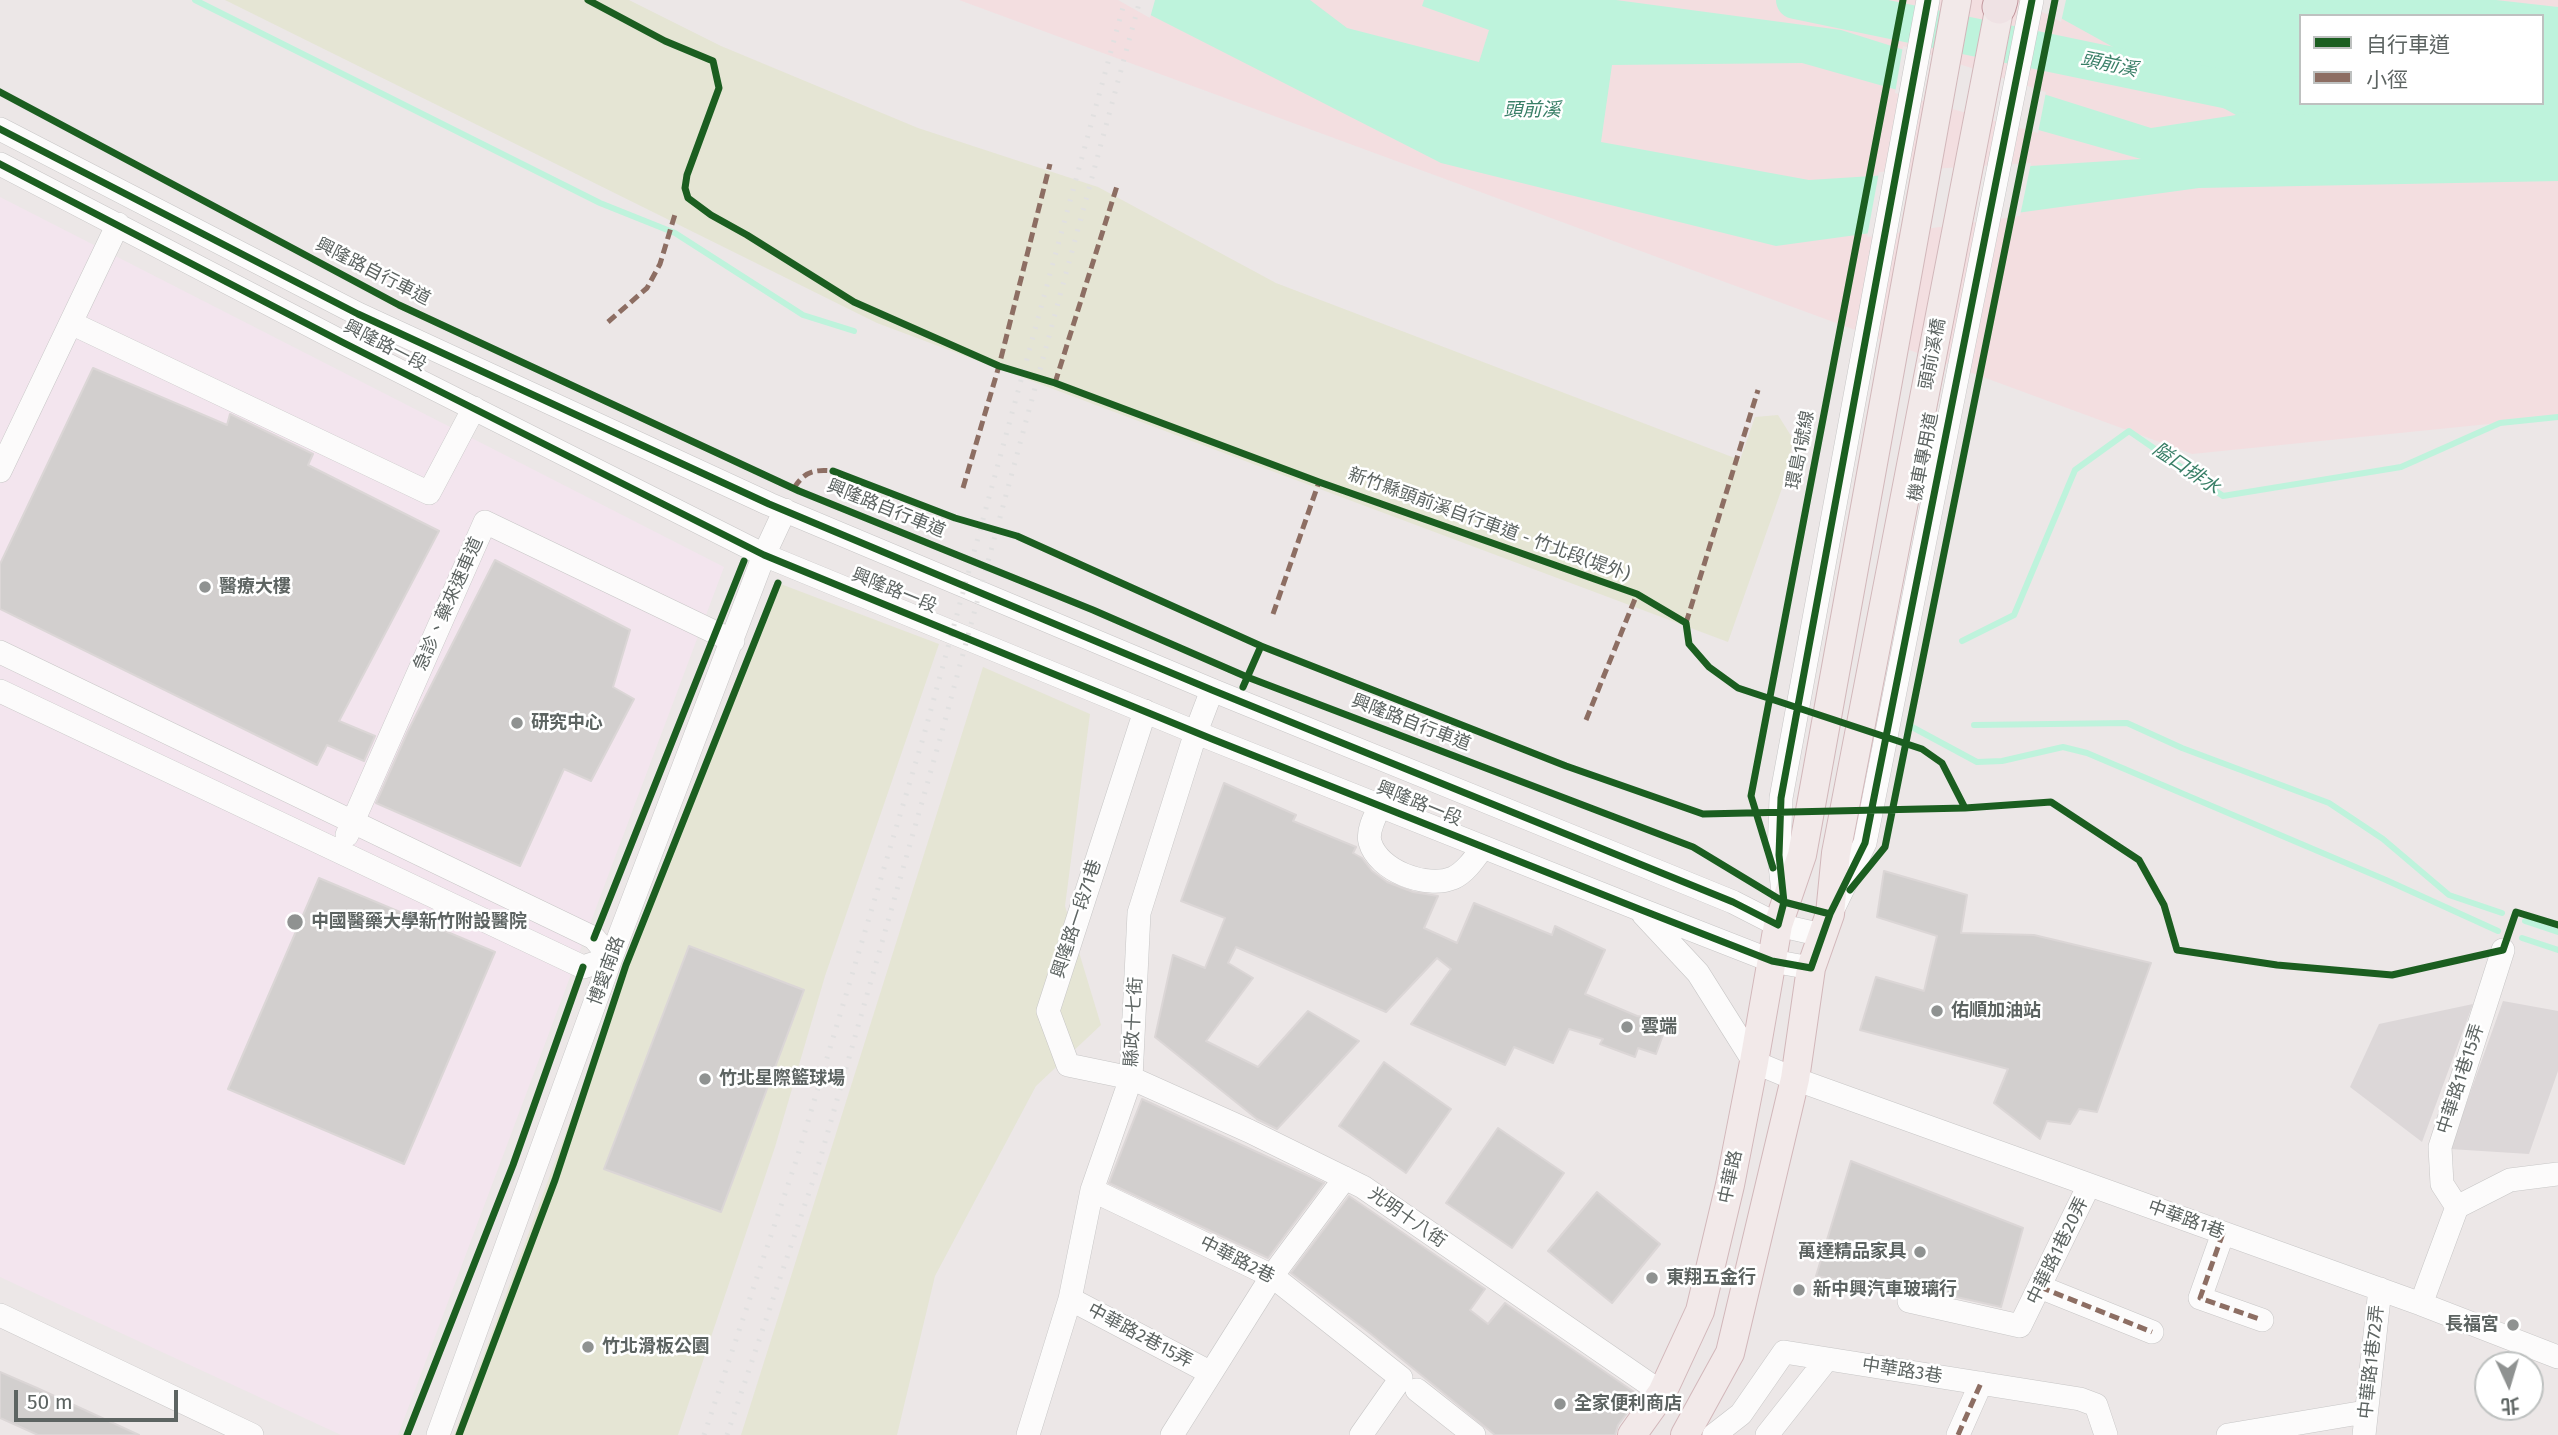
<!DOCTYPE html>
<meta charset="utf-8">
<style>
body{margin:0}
#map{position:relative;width:2558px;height:1435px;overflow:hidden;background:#ece7e7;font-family:"Fira Sans","Noto Sans TC",sans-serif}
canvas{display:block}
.legend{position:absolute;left:2299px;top:14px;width:245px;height:91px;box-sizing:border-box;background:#fff;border:2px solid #bec1c0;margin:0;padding:9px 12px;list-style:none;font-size:21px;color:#5d6462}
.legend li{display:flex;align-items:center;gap:14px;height:35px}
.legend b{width:35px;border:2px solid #bec1c0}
.north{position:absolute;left:2474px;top:1351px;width:70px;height:70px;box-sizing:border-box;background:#fff;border:2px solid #bec1c0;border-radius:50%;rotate:176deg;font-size:19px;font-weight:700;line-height:28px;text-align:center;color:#5d6462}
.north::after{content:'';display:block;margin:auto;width:24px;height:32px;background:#8f9291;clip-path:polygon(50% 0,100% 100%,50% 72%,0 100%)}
.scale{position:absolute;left:14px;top:1390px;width:164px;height:32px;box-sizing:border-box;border:4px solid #5d6462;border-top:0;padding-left:9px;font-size:21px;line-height:24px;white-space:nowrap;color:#5d6462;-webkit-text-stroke:5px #fff;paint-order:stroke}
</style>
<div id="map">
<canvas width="2558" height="1435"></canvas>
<ul class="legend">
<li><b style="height:9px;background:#1b5e20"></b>自行車道</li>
<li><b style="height:9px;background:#8d6e63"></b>小徑</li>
</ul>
<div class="north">北</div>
<div class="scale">50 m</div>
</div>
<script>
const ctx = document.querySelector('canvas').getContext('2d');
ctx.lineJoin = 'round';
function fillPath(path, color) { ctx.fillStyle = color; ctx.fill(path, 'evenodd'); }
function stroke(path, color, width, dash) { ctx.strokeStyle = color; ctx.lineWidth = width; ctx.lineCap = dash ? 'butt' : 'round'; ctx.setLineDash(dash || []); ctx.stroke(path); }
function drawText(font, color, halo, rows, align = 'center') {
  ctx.font = font + ' "Fira Sans","Noto Sans TC",sans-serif'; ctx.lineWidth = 5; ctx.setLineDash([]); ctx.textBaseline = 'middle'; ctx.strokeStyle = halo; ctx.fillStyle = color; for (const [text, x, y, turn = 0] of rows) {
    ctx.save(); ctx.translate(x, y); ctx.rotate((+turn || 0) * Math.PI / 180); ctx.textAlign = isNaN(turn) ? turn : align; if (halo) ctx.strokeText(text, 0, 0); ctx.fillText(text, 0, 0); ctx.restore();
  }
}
fillPath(new Path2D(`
 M 2503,1001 L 2558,1011 L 2558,1071 L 2529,1154 L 2450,1149 Z
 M 2473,1004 L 2422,1142 L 2350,1087 L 2379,1024 Z`), '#dcd7d8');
fillPath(new Path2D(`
 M 0,197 L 724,567 L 398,1435 L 341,1435 L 0,1277 Z`), '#f3e5ee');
fillPath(new Path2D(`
 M 225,0 L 629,0 L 721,46 L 918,128 L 1098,187 L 1276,283 L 1740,460 L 1755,417 L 1778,415 L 1793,439 L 1787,474 L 1728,642 L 877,323 Z
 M 778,583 L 939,644 L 825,976 L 775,1147 L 678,1435 L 454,1435 L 650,905 Z
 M 983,667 L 1090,714 L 1065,906 L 1101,1025 L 1036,1086 L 935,1276 L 897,1435 L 741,1435 Z`), '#e5e5d4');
fillPath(new Path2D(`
 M 959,0 L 2558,0 L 2558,417 L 2192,454 ZM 2301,16 L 2542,16 L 2542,103 L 2301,103 Z`), '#f3dee0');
fillPath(new Path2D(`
 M 1121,0 L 1310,0 L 1347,28 L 1479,62 L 1489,30 L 1422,6 L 1424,0 L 1616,0 L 1841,30 L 2151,128 L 2236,115 L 2028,0 L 2496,0 L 2558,7 L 2558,181 L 2199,188 L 1776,246 L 1441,163 ZM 2301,16 L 2542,16 L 2542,103 L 2301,103 ZM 1802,63 L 2141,159 L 1809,180 L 1601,142 L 1612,65 Z`), '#bef3dc');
fillPath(new Path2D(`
 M 1118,0 L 1155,0 L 1150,18 Z
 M 2024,0 L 2066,0 L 2061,22 L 2026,3 Z
 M 1903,46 L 2046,92 L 2038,133 L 1895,93 Z
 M 2031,163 L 2020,216 L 1867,237 L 1879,172 Z`), '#ece7e7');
stroke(new Path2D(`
 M 195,0 L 600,203 L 675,233 L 803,315 L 854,331
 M 1962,641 L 2014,615 L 2075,470 L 2129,431 L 2223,496 L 2401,467 L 2500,423 L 2558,417
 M 1974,725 L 2127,723 L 2182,748 L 2329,803 L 2383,839 L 2449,895 L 2502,913
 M 1912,727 L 1977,762 L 2002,761 L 2063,747 L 2087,753 L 2386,880 L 2498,931
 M 2525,921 L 2558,932
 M 2522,938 L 2558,950`), '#bef3dc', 6);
stroke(new Path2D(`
 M 1795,0 L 2243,93 L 2301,96`), '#bef3dc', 38);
const building = new Path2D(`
 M 93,368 L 227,425 L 230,414 L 313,454 L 308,465 L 439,531 L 339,721 L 375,736 L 364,761 L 327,745 L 317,765 L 0,609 L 0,564 Z
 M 495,560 L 630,630 L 613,687 L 634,699 L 591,781 L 564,769 L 520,866 L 376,803 L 408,731 Z
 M 1224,783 L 1296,815 L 1293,821 L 1356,847 L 1353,853 L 1362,858 L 1372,871 L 1387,882 L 1413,892 L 1438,896 L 1424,928 L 1457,943 L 1474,903 L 1552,935 L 1555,926 L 1605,950 L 1585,994 L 1637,1016 L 1668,1021 L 1656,1054 L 1638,1048 L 1635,1057 L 1600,1044 L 1603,1039 L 1569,1029 L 1553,1063 L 1514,1047 L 1505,1065 L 1411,1024 L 1451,969 L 1437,958 L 1386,1012 L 1236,947 L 1228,963 L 1253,978 L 1206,1041 L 1258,1067 L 1308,1011 L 1359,1041 L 1277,1129 L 1257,1119 L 1155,1037 L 1173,955 L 1205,968 L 1225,918 L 1181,901 Z
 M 1884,871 L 1967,895 L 1961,933 L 2034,935 L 2151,963 L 2097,1112 L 2079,1109 L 2070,1124 L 2047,1121 L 2040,1139 L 1994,1103 L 2008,1069 L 1860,1030 L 1876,977 L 1924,991 L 1937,936 L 1877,917 Z
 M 319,878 L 495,952 L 404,1164 L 228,1089 Z
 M 689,946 L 804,990 L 721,1212 L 604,1169 Z
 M 1384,1062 L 1451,1109 L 1406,1173 L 1339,1126 Z
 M 1142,1099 L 1324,1183 L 1268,1258 L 1109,1183 Z
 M 1498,1128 L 1564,1173 L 1512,1248 L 1446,1203 Z
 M 1851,1161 L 2023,1228 L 2001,1307 L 1912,1287 L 1906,1288 L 1899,1292 L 1816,1276 Z
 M 1597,1192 L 1660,1244 L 1612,1303 L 1548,1251 Z
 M 1349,1196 L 1485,1289 L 1470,1310 L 1488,1324 L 1505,1303 L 1640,1396 L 1618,1425 L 1615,1435 L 1495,1435 L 1371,1334 L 1291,1273 Z
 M 0,1372 L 37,1388 L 139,1435 L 38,1435 L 0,1418 Z`);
fillPath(building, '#d2cfce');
stroke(building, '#dbd6d6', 2);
const minor = new Path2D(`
 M 0,129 L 358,314 L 769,504 L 1212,690 L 1733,902 L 1778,925 L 1822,935
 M 0,164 L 342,342 L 764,555 L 1212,739 L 1639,909 L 1772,961 L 1811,968
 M 71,323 L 429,493 L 474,408
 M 0,471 L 118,224
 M 0,652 L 594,938 L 611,958
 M 0,691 L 583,967 L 611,958
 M 1145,711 L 1048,1011 L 1068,1065 L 1131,1078 L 1249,1131 L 1363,1187 L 1662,1393
 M 1380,806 C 1375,816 1367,831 1370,842 C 1378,871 1427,889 1453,878 C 1466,872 1475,858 1483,847
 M 347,835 L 485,522 L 733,641
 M 1784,902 L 1779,855 L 1781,798 L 1928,0
 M 1835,905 L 1865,843 L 2032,0
 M 1643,914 L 1698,973 L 1754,1062 L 1795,1079 L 2421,1304 L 2558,1357
 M 1092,1190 L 1272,1276 L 1401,1378 L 1361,1435
 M 2457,1207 L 2442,1184 L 2440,1147 L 2503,950
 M 2223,1233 L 2200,1298 L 2262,1320
 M 2040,1287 L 2152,1332
 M 1070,1299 L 1211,1373
 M 1909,1301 L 2020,1326 L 2089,1185
 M 2421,1304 L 2457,1207 L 2510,1180 L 2558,1174
 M 0,1315 L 252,1435
 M 1417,1390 L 1474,1435
 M 438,1435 L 611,958 L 764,555 L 785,510
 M 1028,1435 L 1070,1299 L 1092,1190 L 1131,1078 L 1139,913 L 1196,732 L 1212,690
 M 1172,1435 L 1272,1276 L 1345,1178
 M 1714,1435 L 1741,1414 L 1784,1352 L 2080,1399 L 2096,1405 L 2106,1435
 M 1767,1435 L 1827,1359
 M 1958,1435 L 1981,1383
 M 2228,1435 L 2365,1412
 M 2364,1435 L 2380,1289`);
const major = new Path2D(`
 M 1632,1435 L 1662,1393 L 1700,1311 L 1730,1185 L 1754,1062 L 1778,925 L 1802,855 L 1957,0
 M 1685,1435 L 1730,1353 L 1795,1079 L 1811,968 L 1830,914 L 1836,853 L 2001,0`);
const highway = new Path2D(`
 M 1999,7 L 2001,0`);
stroke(minor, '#c7c6c6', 24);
stroke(major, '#d2b7ba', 30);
stroke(highway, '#c1979d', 35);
stroke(minor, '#fcfbfb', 23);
stroke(major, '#f2e9e9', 28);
stroke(highway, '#efe2e4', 33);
stroke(new Path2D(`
 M 704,1435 L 797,1158 L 924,735 L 1125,0
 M 727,1435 L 819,1163 L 940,739 L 1140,0`), '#e1e0e0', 5, [2, 9]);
stroke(new Path2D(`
 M 608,322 L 647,288 L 660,264 L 676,211
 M 1055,383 L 1117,186
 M 794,488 C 804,472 814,469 833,471
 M 963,488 L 999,366 L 1050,164
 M 1273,614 L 1319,482
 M 1686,623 L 1758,390
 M 1586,720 L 1637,594
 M 2223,1233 L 2200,1298 L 2262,1320
 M 2040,1287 L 2152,1332
 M 1958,1435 L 1981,1383`), '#8d6e63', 5, [10, 5]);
stroke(new Path2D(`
 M 588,0 L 665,41 L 713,61 L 719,88 L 687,175 L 685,188 L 688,198 L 711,215 L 747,235 L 854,302 L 999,366 L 1055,383 L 1319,482 L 1637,594 L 1686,623 L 1689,644 L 1709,667 L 1738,688 L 1922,749 L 1942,763 L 1965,808 L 2051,802 L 2139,860 L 2164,905 L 2177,950 L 2277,965 L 2392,975 L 2503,950 L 2516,912 L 2558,925
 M 0,92 L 399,305 L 799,491 L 1093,610 L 1247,677 L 1693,847 L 1784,902 L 1830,914
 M 0,129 L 358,314 L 769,504 L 1212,690 L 1733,902 L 1778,925 L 1784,902 L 1779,855 L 1781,798 L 1928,0
 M 0,164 L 342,342 L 764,555 L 1212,739 L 1639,909 L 1772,961 L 1811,968 L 1830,914 L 1865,843 L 2032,0
 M 833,471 L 955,518 L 1017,536 L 1261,646
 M 1243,687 L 1261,646 L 1566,766 L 1703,814 L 1965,808
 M 1773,868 L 1751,796 L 1903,0
 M 1850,890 L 1885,847 L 2055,0
 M 594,938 L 744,561
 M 407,1435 L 513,1165 L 583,967
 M 459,1435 L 555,1180 L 626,965 L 778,583`), '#1b5e20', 7);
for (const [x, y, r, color] of [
 [205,587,7,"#8f9291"],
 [517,723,7,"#8f9291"],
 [295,922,9,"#8f9291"],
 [1937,1011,7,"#8f9291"],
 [1627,1027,7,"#8f9291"],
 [705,1079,7,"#8f9291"],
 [1920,1252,7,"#8f9291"],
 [1652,1278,7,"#8f9291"],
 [1799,1290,7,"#8f9291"],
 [2513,1325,7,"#8f9291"],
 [588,1347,7,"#8f9291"],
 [1560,1404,7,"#8f9291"]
]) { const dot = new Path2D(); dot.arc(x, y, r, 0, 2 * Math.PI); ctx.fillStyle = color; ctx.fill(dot); stroke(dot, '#fff', 2.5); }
drawText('18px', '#5d6462', '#fff', [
 ["興隆路自行車道",373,272,27],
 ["興隆路一段",385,346,27],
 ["頭前溪橋",1933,354,-79],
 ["環島1號線",1801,450,-79],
 ["機車專用道",1924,457,-79],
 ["興隆路自行車道",886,509,22],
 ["新竹縣頭前溪自行車道 - 竹北段(堤外)",1489,525,20],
 ["興隆路一段",894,591,22],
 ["急診、藥來速車道",449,604,-66],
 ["興隆路自行車道",1411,723,21],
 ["興隆路一段",1419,804,22],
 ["興隆路一段71巷",1077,919,-72],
 ["博愛南路",607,971,-70],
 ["縣政十七街",1134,1022,-87],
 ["中華路1巷15弄",2461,1079,-72],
 ["中華路",1731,1177,-78],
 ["光明十八街",1407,1218,35],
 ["中華路1巷",2186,1220,20],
 ["中華路1巷20弄",2058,1251,-64],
 ["中華路2巷",1237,1260,27],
 ["中華路2巷15弄",1140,1336,28],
 ["中華路1巷72弄",2372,1362,-84],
 ["中華路3巷",1902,1371,9]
]);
drawText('bold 18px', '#5d6462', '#fff', [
 ["醫療大樓",219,587],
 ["研究中心",531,723],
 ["中國醫藥大學新竹附設醫院",311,922],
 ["佑順加油站",1951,1011],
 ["雲端",1641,1027],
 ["竹北星際籃球場",719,1079],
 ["萬達精品家具",1906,1252,"right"],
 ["東翔五金行",1666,1278],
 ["新中興汽車玻璃行",1813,1290],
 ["長福宮",2499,1325,"right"],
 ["竹北滑板公園",602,1347],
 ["全家便利商店",1574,1404]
], 'left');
drawText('italic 19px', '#397f67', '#fff', [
 ["頭前溪",2109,65,12],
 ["頭前溪",1532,111],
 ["隘口排水",2186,469,34]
]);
</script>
